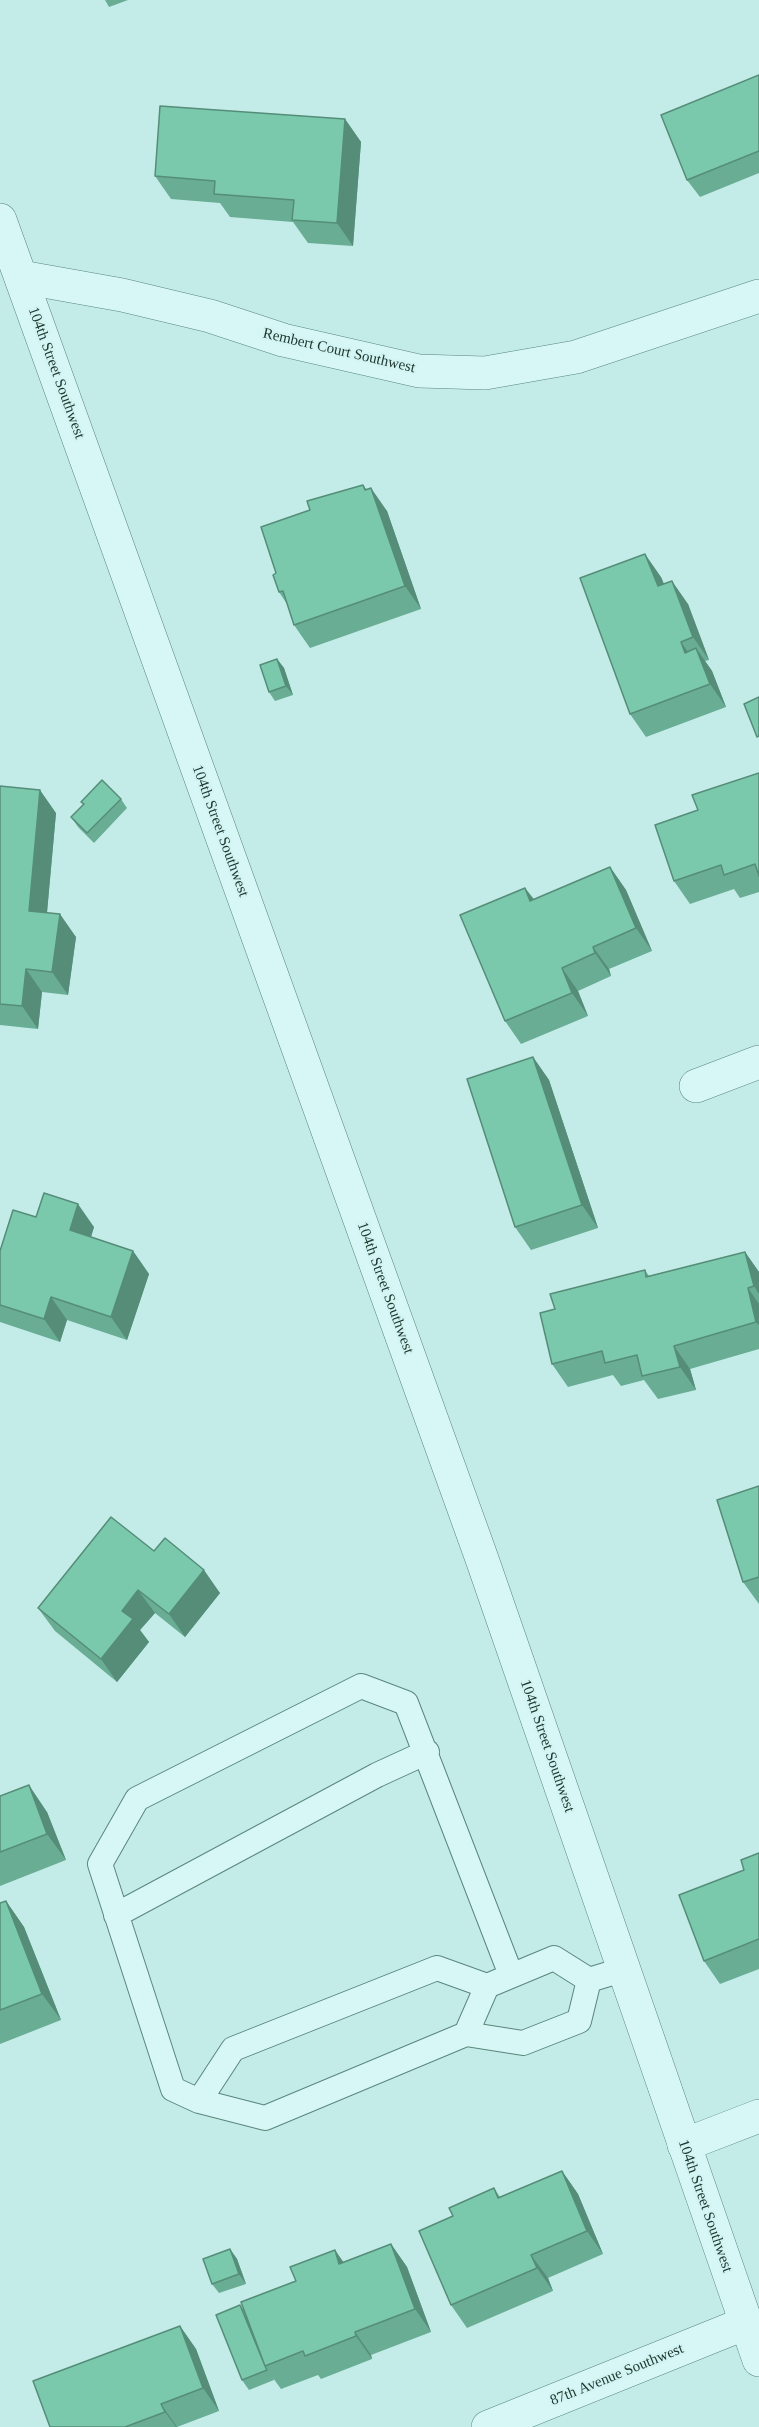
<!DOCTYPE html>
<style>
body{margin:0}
canvas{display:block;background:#c3ece9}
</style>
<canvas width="759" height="2427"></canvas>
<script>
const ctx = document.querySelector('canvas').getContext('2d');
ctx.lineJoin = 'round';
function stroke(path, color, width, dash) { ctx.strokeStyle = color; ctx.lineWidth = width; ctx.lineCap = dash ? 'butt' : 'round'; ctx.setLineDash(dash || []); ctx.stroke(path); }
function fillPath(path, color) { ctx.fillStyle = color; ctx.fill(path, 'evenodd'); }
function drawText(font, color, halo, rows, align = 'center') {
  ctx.font = font + ' "Times New Roman",serif'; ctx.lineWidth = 4.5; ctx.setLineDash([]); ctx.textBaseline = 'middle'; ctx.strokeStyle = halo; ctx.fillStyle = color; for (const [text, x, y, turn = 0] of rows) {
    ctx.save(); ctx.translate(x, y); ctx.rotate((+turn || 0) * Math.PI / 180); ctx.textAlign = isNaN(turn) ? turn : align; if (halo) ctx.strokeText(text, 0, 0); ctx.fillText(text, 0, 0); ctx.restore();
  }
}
const service = new Path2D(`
 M 116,1915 L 377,1775 L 427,1752
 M 511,1975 L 406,1703 L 361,1686 L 137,1799 L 100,1864 L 173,2089 L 199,2101 L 265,2118 L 466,2034 L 523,2043 L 579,2021 L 589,1980
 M 466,2034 L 487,1986 L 554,1958 L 589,1980 L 625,1969
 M 199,2101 L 233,2049 L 437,1968 L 487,1986`);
const minor = new Path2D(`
 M 21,277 L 122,295 L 210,316 L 283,340 L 419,371 L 485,373 L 576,357 L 759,296
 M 696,1086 L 759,1062
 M 684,2145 L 759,2116
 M 488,2427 L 746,2323`);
const tertiary = new Path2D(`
 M 0,220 L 482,1559 L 759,2360`);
stroke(service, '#5a867b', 26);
stroke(minor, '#5a867b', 34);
stroke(tertiary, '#5a867b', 34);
stroke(service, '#d6f7f5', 24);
stroke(minor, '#d6f7f5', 33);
stroke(tertiary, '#d6f7f5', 33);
fillPath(new Path2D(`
 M 105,0 L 128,0 L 109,7 Z
 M 759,75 L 759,173 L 700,197 L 687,180 Z
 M 345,119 L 361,142 L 353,246 L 308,243 L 293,222 L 230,217 L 220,203 L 171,199 L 155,176 Z
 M 363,485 L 366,489 L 387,511 L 421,609 L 310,648 L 294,625 L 287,604 L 279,592 L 276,573 L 310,510 Z
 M 661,577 L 664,584 L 688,604 L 709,660 L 705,661 L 712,671 L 726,707 L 646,737 L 630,714 Z
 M 277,659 L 284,668 L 293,695 L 275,701 L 269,692 Z
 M 759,773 L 759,892 L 740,898 L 734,889 L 690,904 L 674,881 L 698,810 Z
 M 0,786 L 56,813 L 47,913 L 76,937 L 68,995 L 42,992 L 38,1029 L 0,1025 Z
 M 121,799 L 127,808 L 94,843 L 78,827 L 71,817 L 83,805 L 81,802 Z
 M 610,867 L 626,890 L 652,951 L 609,969 L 611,976 L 578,991 L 588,1016 L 521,1044 L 505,1021 L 525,888 L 534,899 Z
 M 533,1057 L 549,1080 L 598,1228 L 531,1250 L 515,1227 Z
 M 36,1217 L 94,1227 L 91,1237 L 133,1251 L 149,1274 L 127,1340 L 67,1320 L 60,1342 L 0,1322 L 0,1251 Z
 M 745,1252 L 759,1272 L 759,1349 L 690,1369 L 696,1390 L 658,1399 L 644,1380 L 621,1386 L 613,1375 L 568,1387 L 552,1364 L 555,1309 L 645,1270 L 649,1276 Z
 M 759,1486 L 759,1604 L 743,1582 Z
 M 154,1551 L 220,1593 L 185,1637 L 155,1613 L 140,1630 L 149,1642 L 117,1682 L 55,1631 L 38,1608 Z
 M 0,1796 L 47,1812 L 66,1860 L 0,1886 Z
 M 759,1853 L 759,1969 L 720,1984 L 704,1961 L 744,1870 Z
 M 6,1901 L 24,1927 L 61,2020 L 0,2044 L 0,1903 Z
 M 562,2171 L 578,2194 L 603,2254 L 548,2278 L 553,2291 L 467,2328 L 451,2305 L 453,2216 L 494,2188 L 500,2197 Z
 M 391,2244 L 407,2267 L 431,2332 L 371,2355 L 372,2359 L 321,2379 L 318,2375 L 281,2389 L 273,2378 L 274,2380 L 249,2390 L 242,2380 L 240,2305 L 244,2310 L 296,2281 L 335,2250 L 343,2262 Z
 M 230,2249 L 237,2259 L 246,2284 L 219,2293 L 212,2284 Z
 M 180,2326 L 196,2349 L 219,2411 L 177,2427 L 50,2427 Z`), '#69ad94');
fillPath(new Path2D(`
 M 345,119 L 361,142 L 353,246 L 337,223 Z
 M 363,485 L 377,505 L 371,488 L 387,511 L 421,609 L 405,586 Z
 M 645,554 L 661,577 L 674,609 L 658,586 Z
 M 672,581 L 688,604 L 709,660 L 693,637 Z
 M 681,642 L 697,665 L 685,653 Z
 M 696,648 L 712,671 L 726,707 L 710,684 Z
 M 277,659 L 284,668 L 293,695 L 286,686 Z
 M 40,790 L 56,813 L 45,934 L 29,911 Z
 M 610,867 L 626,890 L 652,951 L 636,928 Z
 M 525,888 L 542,911 L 530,901 Z
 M 60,914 L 76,937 L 68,995 L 52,972 Z
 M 593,947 L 609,969 L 611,976 L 595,953 Z
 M 562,968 L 578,991 L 588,1016 L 572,993 Z
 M 26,969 L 42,992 L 38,1029 L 22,1006 Z
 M 533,1057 L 549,1080 L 598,1228 L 582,1205 Z
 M 78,1204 L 94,1227 L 86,1253 L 70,1230 Z
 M 133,1251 L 149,1274 L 127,1340 L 111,1317 Z
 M 745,1252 L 759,1272 L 759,1294 L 754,1286 Z
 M 748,1288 L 759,1304 L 759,1325 L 756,1322 Z
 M 51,1297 L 67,1320 L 60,1342 L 44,1319 Z
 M 674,1346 L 690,1369 L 696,1390 L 680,1367 Z
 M 204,1570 L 220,1593 L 185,1637 L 169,1614 Z
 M 138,1590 L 155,1613 L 140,1630 L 149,1642 L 117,1682 L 101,1659 L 122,1611 Z
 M 29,1785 L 47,1812 L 66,1860 L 47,1834 Z
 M 6,1901 L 24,1927 L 61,2020 L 42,1994 Z
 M 562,2171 L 578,2194 L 603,2254 L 587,2231 Z
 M 391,2244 L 407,2267 L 431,2332 L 415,2309 Z
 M 230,2249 L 237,2259 L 246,2284 L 239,2274 Z
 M 335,2250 L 351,2273 L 339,2264 Z
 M 531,2255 L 548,2278 L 553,2291 L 537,2268 Z
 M 180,2326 L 196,2349 L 219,2411 L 203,2388 Z
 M 355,2332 L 371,2355 L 372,2359 L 356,2336 Z
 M 161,2404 L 177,2427 L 176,2427 L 165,2412 Z`), '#558d78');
const building = new Path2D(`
 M 759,75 L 759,151 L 687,180 L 661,115 Z
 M 160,106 L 345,119 L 337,223 L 292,220 L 294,200 L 214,194 L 215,181 L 155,176 Z
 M 363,485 L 365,490 L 371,488 L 405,586 L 294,625 L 283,591 L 279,592 L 273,575 L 276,573 L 261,527 L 310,510 L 307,501 Z
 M 645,554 L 658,586 L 672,581 L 693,637 L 681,642 L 685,653 L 696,648 L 710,684 L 630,714 L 580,578 Z
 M 277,659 L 286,686 L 269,692 L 260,665 Z
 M 759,697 L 759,736 L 757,737 L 744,704 Z
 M 759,773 L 759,876 L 755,864 L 724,875 L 721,865 L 674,881 L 655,825 L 698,810 L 692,795 Z
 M 102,780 L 121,799 L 87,833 L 71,817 L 84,804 L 81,802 Z
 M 0,786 L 40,790 L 29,911 L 60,914 L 52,972 L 26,969 L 22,1006 L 0,1004 Z
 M 610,867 L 636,928 L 593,947 L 595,953 L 562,968 L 572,993 L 505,1021 L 460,915 L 525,888 L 530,901 Z
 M 533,1057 L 582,1205 L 515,1227 L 467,1079 Z
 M 44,1193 L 78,1204 L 70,1230 L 133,1251 L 111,1317 L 51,1297 L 44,1319 L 0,1305 L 0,1251 L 13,1210 L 36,1217 Z
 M 745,1252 L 754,1286 L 748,1288 L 756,1322 L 674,1346 L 680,1367 L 642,1376 L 637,1355 L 605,1363 L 602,1351 L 552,1364 L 540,1313 L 555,1309 L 550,1294 L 645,1270 L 646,1277 Z
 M 759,1486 L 759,1577 L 743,1582 L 717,1500 Z
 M 111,1517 L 154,1551 L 165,1538 L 204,1570 L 169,1614 L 138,1590 L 122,1611 L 133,1619 L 101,1659 L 38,1608 Z
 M 29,1785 L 47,1834 L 0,1852 L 0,1796 Z
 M 759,1853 L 759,1939 L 704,1961 L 679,1895 L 744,1870 L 741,1860 Z
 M 6,1901 L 42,1994 L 0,2010 L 0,1903 Z
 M 562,2171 L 587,2231 L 531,2255 L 537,2268 L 451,2305 L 419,2231 L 453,2216 L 449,2208 L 494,2188 L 498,2198 Z
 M 391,2244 L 415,2309 L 355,2332 L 356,2336 L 305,2356 L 303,2351 L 265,2366 L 241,2302 L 296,2281 L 290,2267 L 335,2250 L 339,2264 Z
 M 230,2249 L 239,2274 L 212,2284 L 203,2259 Z
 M 240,2305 L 265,2366 L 267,2370 L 242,2380 L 216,2315 Z
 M 180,2326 L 203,2388 L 161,2404 L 165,2412 L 125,2427 L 50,2427 L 33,2381 Z`);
fillPath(building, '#7ac9ac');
stroke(building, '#558d78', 1.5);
drawText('15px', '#1e362f', '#d2f4f2', [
 ["Rembert Court Southwest",339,351,13],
 ["104th Street Southwest",56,373,70],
 ["104th Street Southwest",220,831,70],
 ["104th Street Southwest",385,1288,70],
 ["104th Street Southwest",547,1746,71],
 ["104th Street Southwest",705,2206,71],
 ["87th Avenue Southwest",617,2375,-22]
]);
</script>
